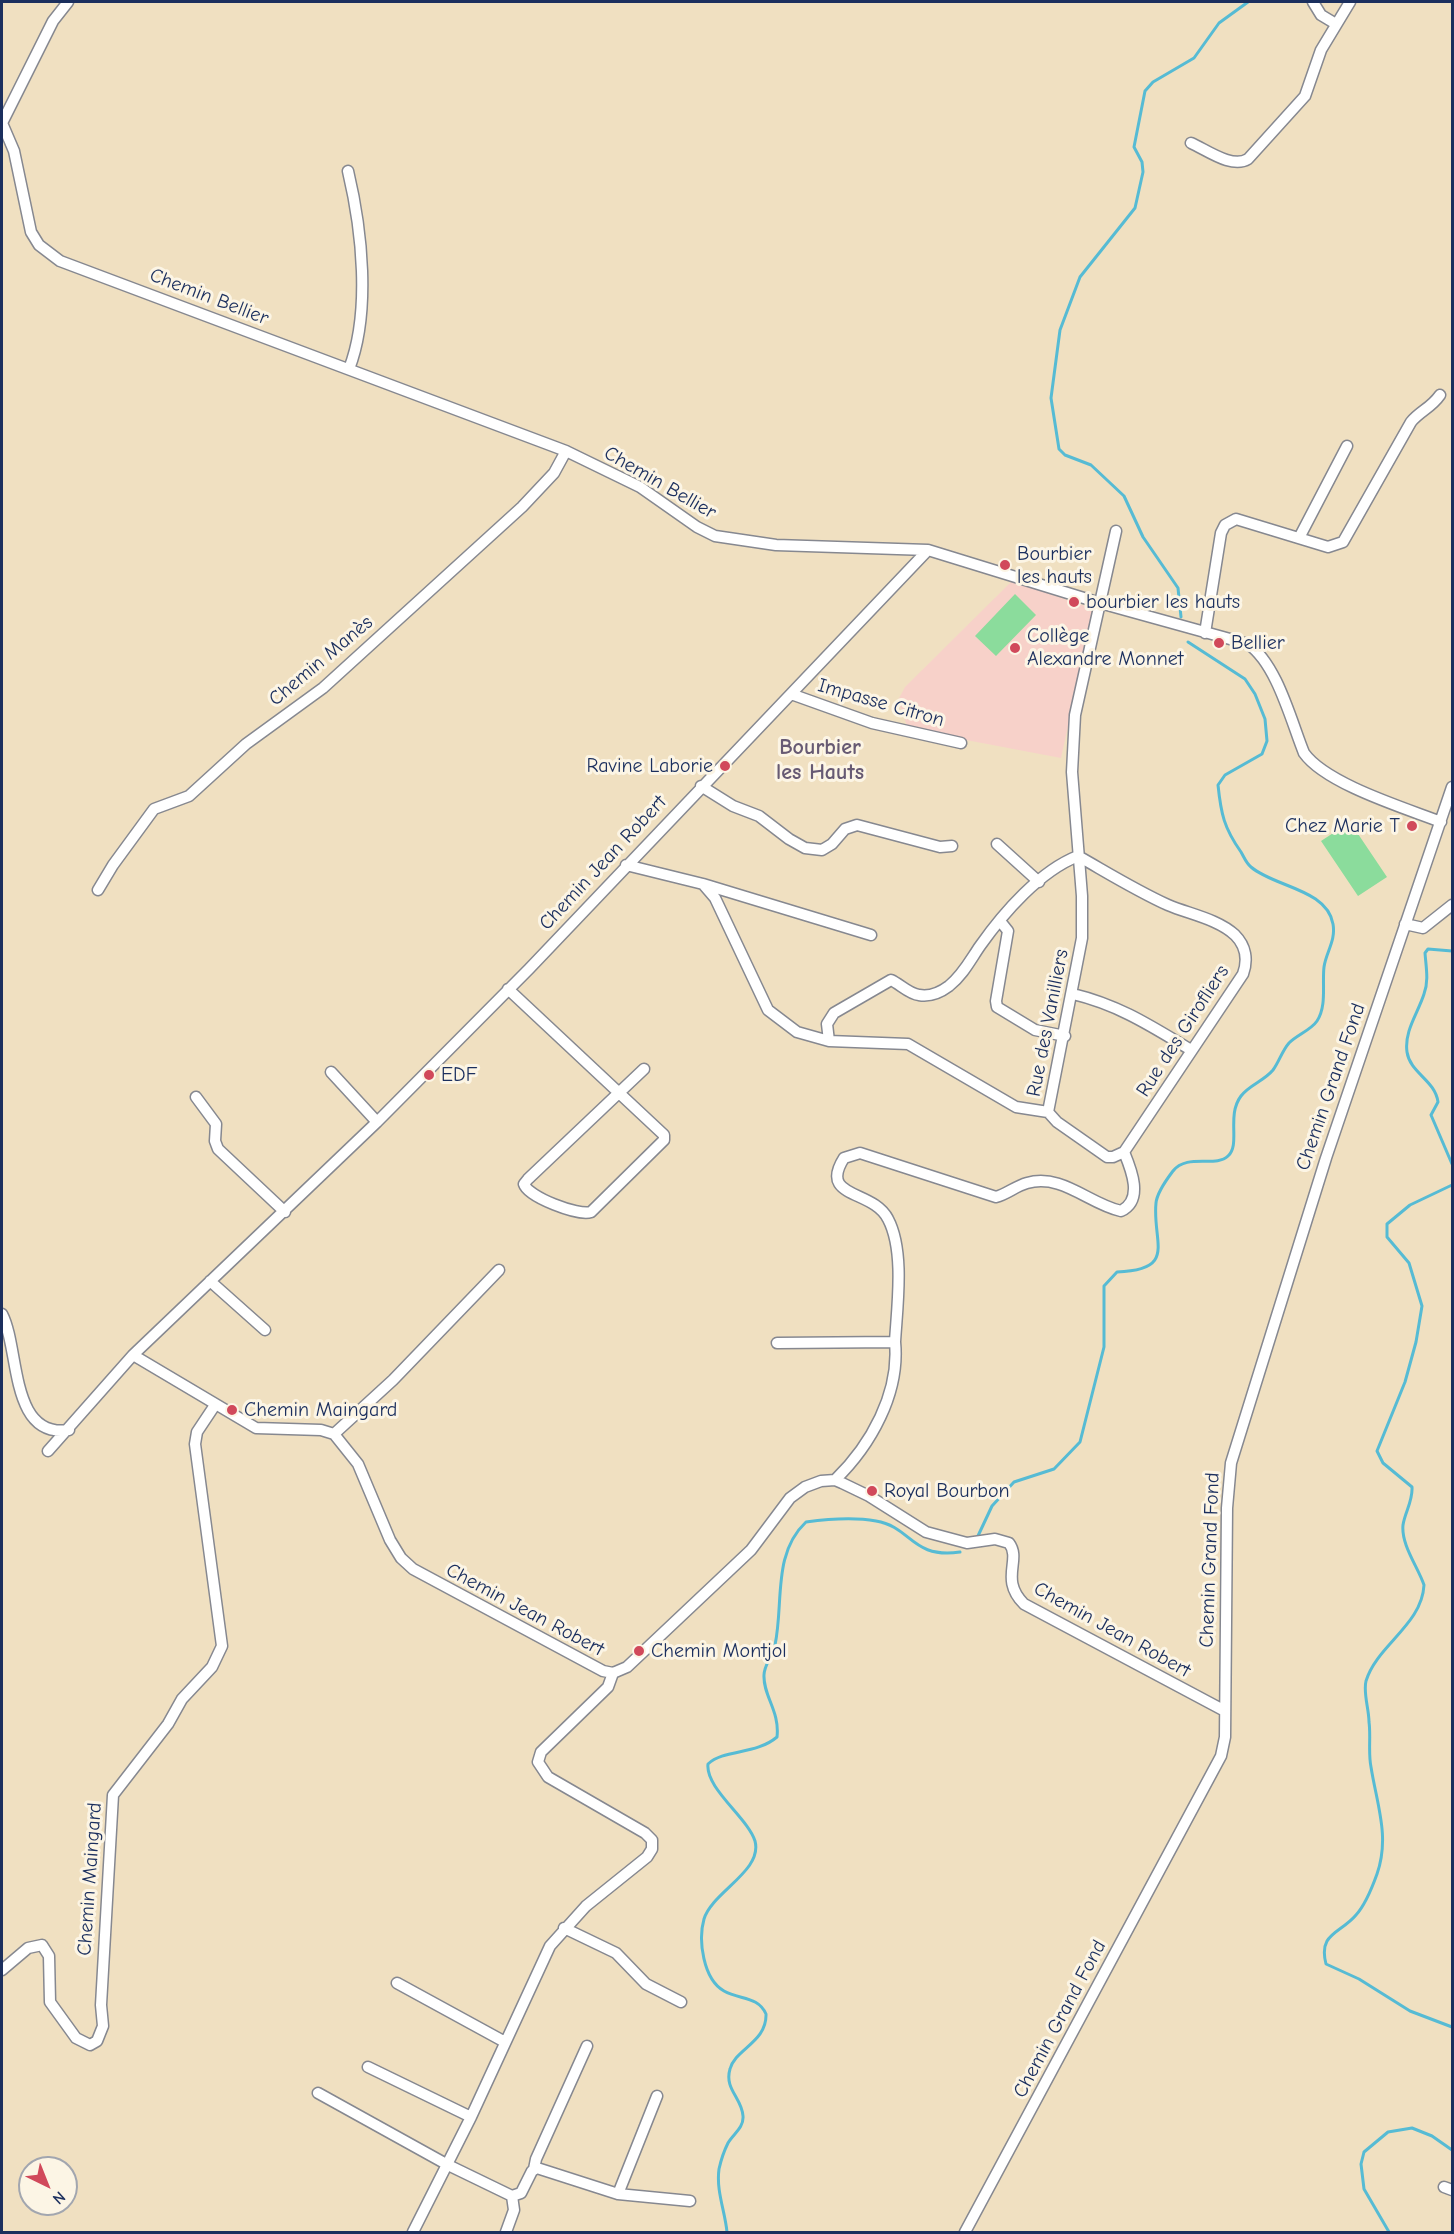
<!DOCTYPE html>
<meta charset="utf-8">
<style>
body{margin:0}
#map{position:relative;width:1454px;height:2234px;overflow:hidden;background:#f0e0c1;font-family:"Comic Neue",sans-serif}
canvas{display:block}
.frame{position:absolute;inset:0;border:3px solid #1b2f5e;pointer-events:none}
.north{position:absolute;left:18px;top:2156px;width:60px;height:60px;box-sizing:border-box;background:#fcf5e5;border:2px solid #a2a6af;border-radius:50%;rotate:137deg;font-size:16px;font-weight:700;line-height:24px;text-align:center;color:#1b2f5e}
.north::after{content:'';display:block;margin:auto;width:21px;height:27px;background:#d1495b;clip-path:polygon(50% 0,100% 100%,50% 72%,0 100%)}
</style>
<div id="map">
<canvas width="1454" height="2234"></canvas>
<div class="frame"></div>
<div class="north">N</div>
</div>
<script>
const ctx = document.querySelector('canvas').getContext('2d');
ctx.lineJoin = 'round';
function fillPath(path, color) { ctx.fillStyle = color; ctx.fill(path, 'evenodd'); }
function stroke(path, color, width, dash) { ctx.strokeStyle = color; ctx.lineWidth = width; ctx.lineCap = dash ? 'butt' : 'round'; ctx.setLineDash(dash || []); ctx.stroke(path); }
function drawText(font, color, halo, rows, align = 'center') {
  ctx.font = font + ' "Comic Neue",sans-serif'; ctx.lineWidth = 6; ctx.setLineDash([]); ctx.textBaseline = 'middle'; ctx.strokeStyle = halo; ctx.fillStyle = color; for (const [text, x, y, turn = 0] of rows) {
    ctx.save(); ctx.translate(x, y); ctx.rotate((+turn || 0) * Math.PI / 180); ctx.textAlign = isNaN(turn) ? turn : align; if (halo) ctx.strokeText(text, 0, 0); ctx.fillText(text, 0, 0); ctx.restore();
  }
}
fillPath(new Path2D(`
 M 1012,581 L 1094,609 L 1061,758 L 908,729 L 898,700 L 905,687 Z`), '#f7d1c9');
fillPath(new Path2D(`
 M 1015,594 L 1036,615 L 996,656 L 975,636 Z
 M 1350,822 L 1387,877 L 1358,896 L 1321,841 Z`), '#8bdc9c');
stroke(new Path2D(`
 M 1181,617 L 1178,588 L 1143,537 L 1124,496 L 1091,465 L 1065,455 L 1059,449 L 1051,398 L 1060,330 L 1080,277 L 1135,208 L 1143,172 L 1142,162 L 1134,147 L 1145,91 L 1153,82 L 1194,58 L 1219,23 L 1248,2
 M 1452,951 L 1428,949 L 1425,953 C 1426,967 1429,981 1424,994 C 1418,1013 1404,1031 1407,1052 C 1410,1073 1435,1080 1438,1102 L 1431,1115 L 1452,1164
 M 1452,1185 L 1410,1205 L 1387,1224 L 1387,1237 L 1409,1263 L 1422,1306 L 1416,1342 L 1405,1382 L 1377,1451 L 1383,1463 L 1412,1487 C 1413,1501 1405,1512 1403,1525 C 1401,1545 1418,1567 1424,1585 C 1422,1625 1377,1645 1366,1681 C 1363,1693 1369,1709 1369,1722 C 1371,1736 1368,1753 1371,1767 C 1377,1805 1390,1837 1377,1874 C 1372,1888 1366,1904 1356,1915 C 1340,1934 1318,1933 1326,1964 L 1359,1979 L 1410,2011 L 1452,2027
 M 977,1538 L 992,1506 L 1014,1482 L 1054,1469 L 1080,1442 L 1104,1347 L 1104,1286 L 1117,1272 C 1178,1270 1152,1242 1156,1203 C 1157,1192 1167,1179 1173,1171 C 1187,1153 1216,1168 1228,1156 C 1241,1144 1226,1116 1241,1096 C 1249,1085 1264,1081 1273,1070 C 1279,1062 1282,1051 1289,1043 C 1297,1035 1311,1030 1317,1021 C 1327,1006 1322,984 1324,967 C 1326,952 1336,941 1333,924 C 1327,889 1274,887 1251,867 C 1246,863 1244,857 1241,852 C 1224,828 1221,814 1218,785 L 1225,775 L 1262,754 L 1267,741 L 1265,719 L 1255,694 L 1245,679 L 1188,642
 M 727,2232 C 725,2211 716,2191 719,2169 C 721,2160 724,2151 728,2143 C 733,2134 744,2128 743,2116 C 742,2098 724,2089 730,2069 C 735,2049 767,2042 766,2014 C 758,1996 740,2000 724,1991 C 703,1979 698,1940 704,1919 C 712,1892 763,1871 755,1841 C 748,1818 705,1788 708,1764 C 724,1749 756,1755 777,1737 C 780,1711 763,1696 764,1675 C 764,1665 773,1655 775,1645 C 784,1603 772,1554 806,1522 C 828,1519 854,1517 876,1521 C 912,1527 911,1559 960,1552
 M 1389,2232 L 1364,2189 L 1361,2164 L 1364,2152 L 1388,2132 L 1412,2128 L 1432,2136 L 1452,2150`), '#56bbd4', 3);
const minor = new Path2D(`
 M 1313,2 L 1321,15 L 1336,24
 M 2,123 L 14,151 L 31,232 L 39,245 L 60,261 L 566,451 L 640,487 L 697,527 L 715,536 L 776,545 L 928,550 L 1100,603 L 1248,644 C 1277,664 1291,721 1304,753 C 1326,784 1405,808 1441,822
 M 2,123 L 53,21 L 68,2
 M 1191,143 C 1207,150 1232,169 1248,159 L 1305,96 L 1321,50 L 1350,2
 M 348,171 C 362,230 371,312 349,369
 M 1299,538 L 1347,446
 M 1205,633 L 1221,533 L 1225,525 L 1236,519 L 1328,547 L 1343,542 L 1411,422 C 1420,411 1431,408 1440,395
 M 791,694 L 872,723 L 961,743
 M 701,786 L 733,806 L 759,816 L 789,839 L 805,848 L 822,850 L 832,844 L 845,829 L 857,825 L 940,847 L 952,846
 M 997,844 L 1039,882
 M 626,865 L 703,884 L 871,935
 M 703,884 L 715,898 L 768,1010 L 797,1032 L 829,1041 L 908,1044 L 1016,1107 L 1048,1112
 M 98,890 L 113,865 L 154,809 L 189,796 L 246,744 L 323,688 L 522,507 L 554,473 L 566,451
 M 1000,921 L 1008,931 L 996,1001 L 997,1007 L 1035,1030 L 1065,1036
 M 1405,924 L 1423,928 L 1452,905
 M 508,989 L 664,1135 L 664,1140 L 591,1212 C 578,1216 528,1197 524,1184 L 528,1179 L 644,1069
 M 1073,994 C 1119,1005 1151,1026 1191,1050
 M 829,1041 L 827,1024 L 834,1013 L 891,980 C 900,984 909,994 919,995 C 930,997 941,992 949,986 C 963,975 971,959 980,946 C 1004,912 1040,871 1078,856 C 1108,873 1137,891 1168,905 C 1189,914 1218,919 1235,935 C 1246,946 1248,960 1243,974 L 1124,1152 L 1113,1157 L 1107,1157 L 1057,1122 L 1048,1112
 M 331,1072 L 377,1122
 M 196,1097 L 216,1124 L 215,1141 L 218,1149 L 285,1212
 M 1048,1112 L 1082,938 L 1082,896 L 1072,772 L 1075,715 L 1116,531
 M 210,1281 L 265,1330
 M 2,1314 C 20,1348 9,1439 69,1430
 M 895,1342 C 897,1307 905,1251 888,1219 C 873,1189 818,1199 844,1158 L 860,1153 L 996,1197 C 1007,1194 1016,1186 1027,1183 C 1062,1173 1089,1204 1121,1211 C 1144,1200 1131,1169 1124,1152
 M 777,1343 L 895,1342 C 900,1393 871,1445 835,1480
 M 133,1355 L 256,1428 L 321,1430 L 334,1434 L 358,1464 L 390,1540 L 401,1558 L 413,1569 L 603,1671 L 613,1673 L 627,1667 L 751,1550 L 790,1498 L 805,1487 L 821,1481 L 835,1480 L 842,1483 L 869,1496 L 926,1532 L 967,1543 L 995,1539 L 1009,1543 C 1022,1560 999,1579 1024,1604 L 1225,1711
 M 334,1434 L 393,1380 L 499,1270
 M 48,1451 L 133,1355 L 377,1122 L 529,969 L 928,550
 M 564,1928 L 616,1953 L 646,1984 L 681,2002
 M 2,1970 L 28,1948 L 42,1945 L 49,1956 L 50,2002 L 76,2038 L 90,2045 L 97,2041 L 103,2026 L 101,2005 L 113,1795 L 168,1724 L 182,1699 L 212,1667 L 222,1646 L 195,1444 L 197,1432 L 215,1405
 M 397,1983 L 505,2042
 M 368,2067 L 471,2117
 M 318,2093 L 448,2165 L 512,2196 L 521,2193 L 532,2171 L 537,2168 L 618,2194 L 690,2201
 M 534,2169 L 536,2159 L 587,2046
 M 1444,2187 L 1452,2190
 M 618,2194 L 657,2096
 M 413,2232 L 471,2117 L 550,1946 L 586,1906 L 647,1857 L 652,1849 L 652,1840 L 645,1833 L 548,1777 L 538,1762 L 541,1752 L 608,1687 L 613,1673
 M 506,2232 L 514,2210 L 512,2196
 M 965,2232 L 1221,1756 L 1225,1737 L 1227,1508 L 1231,1463 L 1326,1158 L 1452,787`);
stroke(minor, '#868890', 13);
stroke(minor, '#fff', 10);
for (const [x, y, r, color] of [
 [1005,565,6,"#d1495b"],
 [1074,602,6,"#d1495b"],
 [1219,643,6,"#d1495b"],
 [1015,648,6,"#d1495b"],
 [725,766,6,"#d1495b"],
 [1412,826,6,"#d1495b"],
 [429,1075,6,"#d1495b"],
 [232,1410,6,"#d1495b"],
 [872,1491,6,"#d1495b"],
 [639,1651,6,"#d1495b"]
]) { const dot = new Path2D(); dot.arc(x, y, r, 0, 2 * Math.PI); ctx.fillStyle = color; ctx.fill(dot); stroke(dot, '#fcf5e5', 2); }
drawText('20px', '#1b2f5e', '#fcf5e5', [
 ["Chemin Bellier",209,297,21],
 ["Chemin Bellier",660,483,30],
 ["Chemin Manès",321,661,-40],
 ["Impasse Citron",881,703,16],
 ["Chemin Jean Robert",603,863,-47],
 ["Rue des Vanilliers",1048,1023,-79],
 ["Rue des Girofliers",1183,1031,-57],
 ["Chemin Grand Fond",1331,1087,-71],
 ["Chemin Grand Fond",1210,1560,-88],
 ["Chemin Jean Robert",525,1610,28],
 ["Chemin Jean Robert",1112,1630,29],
 ["Chemin Maingard",90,1879,-86],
 ["Chemin Grand Fond",1060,2019,-62]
]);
drawText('20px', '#1b2f5e', '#fcf5e5', [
 ["Bourbier",1017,554],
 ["les hauts",1017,577],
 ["bourbier les hauts",1086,602],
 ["Collège",1027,636],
 ["Alexandre Monnet",1027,659],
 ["Bellier",1231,643],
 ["Ravine Laborie",713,766,"right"],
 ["Chez Marie T",1400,826,"right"],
 ["EDF",441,1075],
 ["Chemin Maingard",244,1410],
 ["Royal Bourbon",884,1491],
 ["Chemin Montjol",651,1651]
], 'left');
drawText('bold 22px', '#675a73', '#fcf5e5', [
 ["Bourbier",820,748],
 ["les Hauts",820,773]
]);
</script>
